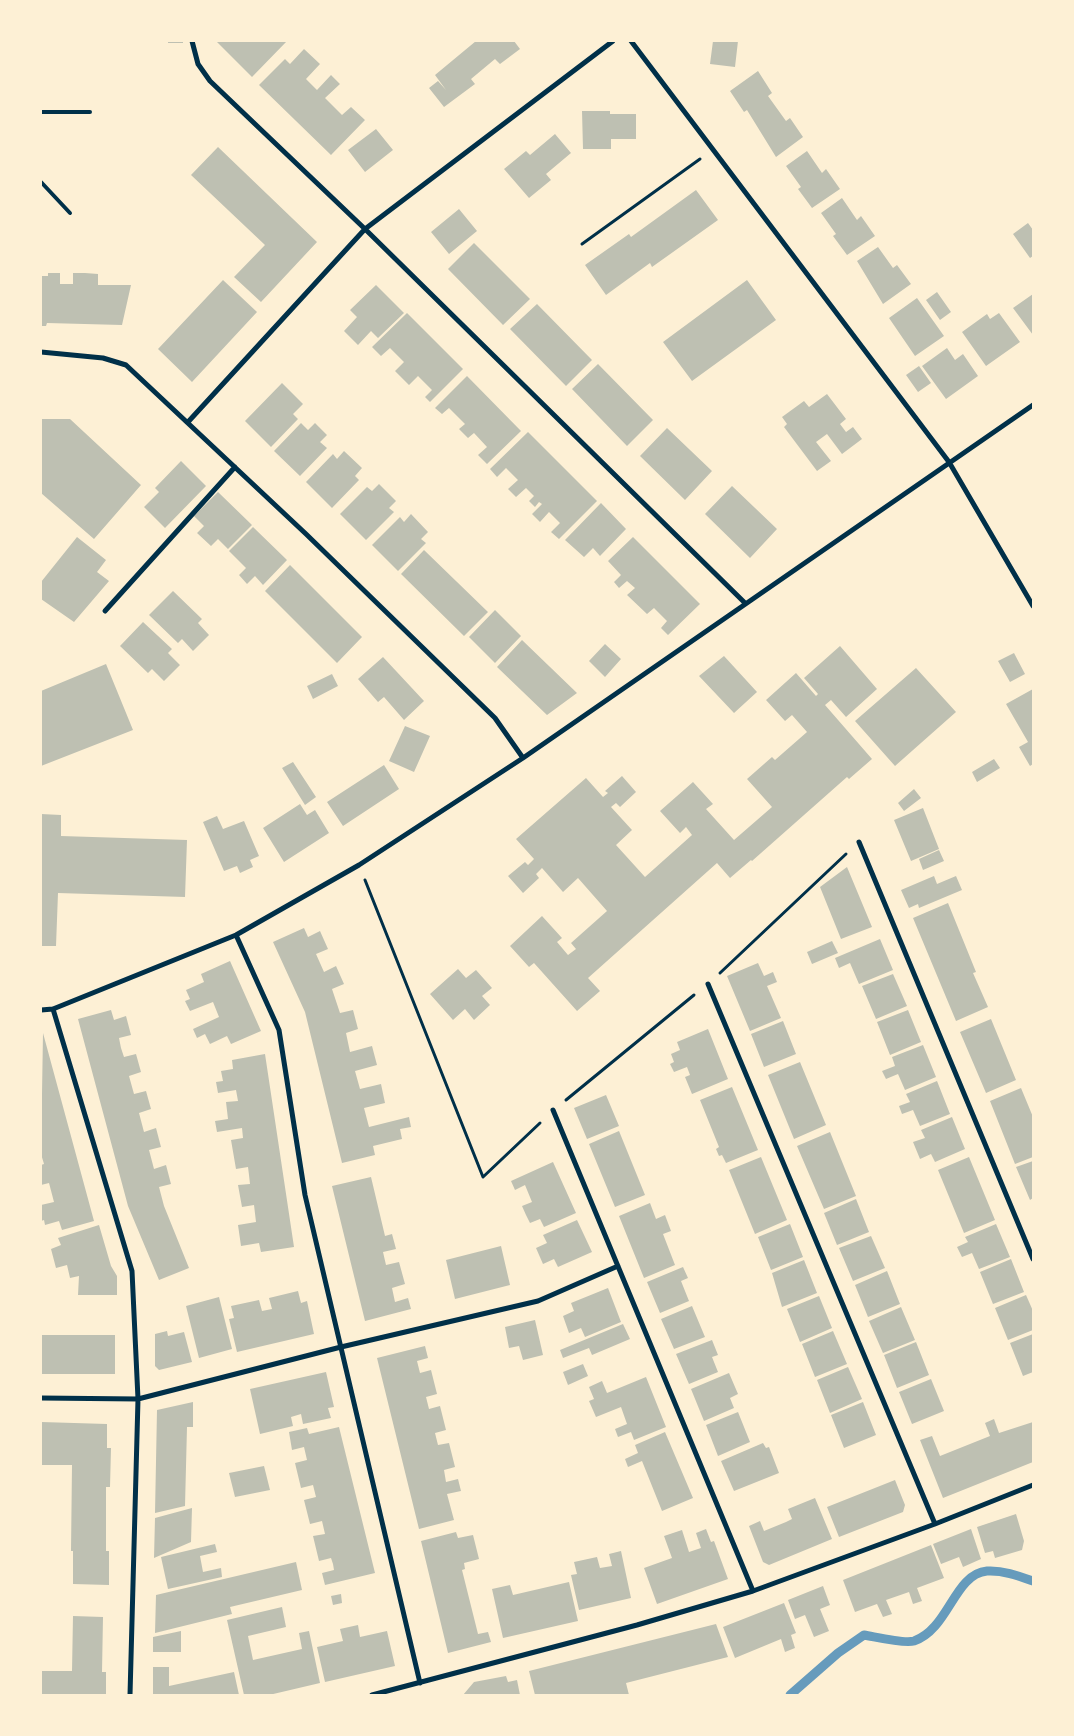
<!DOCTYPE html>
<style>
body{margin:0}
#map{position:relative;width:1074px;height:1736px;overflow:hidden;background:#fdf0d5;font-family:"Times New Roman",serif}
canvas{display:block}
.frame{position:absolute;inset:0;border:42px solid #fdf0d5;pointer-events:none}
</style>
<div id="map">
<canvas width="1074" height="1736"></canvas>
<div class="frame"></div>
</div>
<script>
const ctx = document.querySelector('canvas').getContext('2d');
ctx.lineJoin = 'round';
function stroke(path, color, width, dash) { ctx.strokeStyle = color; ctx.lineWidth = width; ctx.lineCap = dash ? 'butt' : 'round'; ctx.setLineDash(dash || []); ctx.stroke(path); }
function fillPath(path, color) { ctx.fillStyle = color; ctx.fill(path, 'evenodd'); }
stroke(new Path2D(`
 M 790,1695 L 838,1653 L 864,1635 C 876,1637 904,1644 914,1641 C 949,1629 954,1574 987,1571 C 1003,1570 1019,1576 1033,1581`), '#669bbc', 9);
fillPath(new Path2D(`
 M 168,41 L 183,41 L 183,43 L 168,43 Z
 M 216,41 L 287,41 L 252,77 Z
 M 476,41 L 514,41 L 520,49 L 500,64 L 495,59 L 471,79 L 475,84 L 444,107 L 429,88 L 438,81 L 446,90 L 435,75 Z
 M 713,41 L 738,41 L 735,67 L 710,64 Z
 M 304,49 L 320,64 L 306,79 L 317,90 L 331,75 L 340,84 L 325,98 L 342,115 L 351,107 L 365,120 L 331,155 L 259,85 L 285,59 L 290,64 Z
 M 758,71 L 772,93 L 768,96 L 786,121 L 790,118 L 803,137 L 776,157 L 747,110 L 744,112 L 730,91 Z
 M 582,111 L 610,111 L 610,114 L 636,114 L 636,139 L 611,139 L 611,149 L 583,149 Z
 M 376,129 L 393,150 L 365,172 L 348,150 Z
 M 555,134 L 571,153 L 546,174 L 551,180 L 529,198 L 504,169 L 526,151 L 530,155 Z
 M 218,147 L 317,242 L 261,302 L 234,277 L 265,245 L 191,175 Z
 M 807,151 L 822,173 L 826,169 L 840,189 L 812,208 L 798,189 L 801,187 L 786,166 Z
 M 696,190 L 718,220 L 652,267 L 650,263 L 606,295 L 585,265 L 629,234 L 631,237 Z
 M 842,198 L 857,220 L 861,216 L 875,236 L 847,255 L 833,236 L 836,234 L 821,213 Z
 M 459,209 L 477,231 L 449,254 L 431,232 Z
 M 1028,223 L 1033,230 L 1033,256 L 1030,258 L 1013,234 Z
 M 474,243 L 530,299 L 503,325 L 448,269 Z
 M 878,247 L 893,268 L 897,265 L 911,284 L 883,304 L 857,261 Z
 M 48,273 L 60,273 L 60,284 L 73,284 L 73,273 L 85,273 L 98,274 L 98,285 L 131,285 L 122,325 L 47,323 L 46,326 L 41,326 L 41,276 L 48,276 Z
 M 223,280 L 257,312 L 192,382 L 158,349 Z
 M 747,280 L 776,320 L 692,381 L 663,342 Z
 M 376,285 L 404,313 L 378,338 L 371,331 L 358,345 L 344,331 L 357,317 L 350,310 Z
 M 937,292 L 951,312 L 940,320 L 926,300 Z
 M 1033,294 L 1033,335 L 1013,308 Z
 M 917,298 L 944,336 L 915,356 L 889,318 Z
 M 537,304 L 592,360 L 566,386 L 510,329 Z
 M 407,313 L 463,369 L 430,402 L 425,397 L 432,390 L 418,376 L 409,385 L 395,371 L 404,362 L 390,348 L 381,356 L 372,347 Z
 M 999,313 L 1020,342 L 986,366 L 962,332 L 987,314 L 990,319 Z
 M 947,348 L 955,360 L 963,354 L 978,376 L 946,399 L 922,366 Z
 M 598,364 L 653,420 L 627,446 L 572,389 Z
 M 919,366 L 931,383 L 918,392 L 906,375 Z
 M 467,376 L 521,431 L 487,464 L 478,455 L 487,447 L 474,433 L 468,438 L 459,429 L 465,424 L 449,408 L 442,414 L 435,408 Z
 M 282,383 L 303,404 L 293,414 L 298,419 L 271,447 L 245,421 Z
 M 827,394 L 846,419 L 840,424 L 846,432 L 853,427 L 862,439 L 842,454 L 827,434 L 816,442 L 831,461 L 817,471 L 784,427 L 787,424 L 782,417 L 804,401 L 809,407 Z
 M 41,419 L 70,419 L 141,485 L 94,539 L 41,493 Z
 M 301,423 L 308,430 L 315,423 L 327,435 L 320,442 L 327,448 L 300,476 L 274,451 Z
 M 667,428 L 712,471 L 685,500 L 640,456 Z
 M 528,432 L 597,501 L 559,539 L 551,532 L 560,523 L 549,512 L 540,522 L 532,514 L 542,504 L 539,502 L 535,507 L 529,501 L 534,496 L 526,488 L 516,497 L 508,489 L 518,480 L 506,468 L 497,477 L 490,469 Z
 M 344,451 L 362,468 L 355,476 L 359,480 L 332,508 L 306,482 L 333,454 L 337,459 Z
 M 181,461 L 206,486 L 165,528 L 144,507 L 159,492 L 155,488 Z
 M 379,484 L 396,501 L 389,508 L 394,512 L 366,540 L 340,514 L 367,487 L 372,491 Z
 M 732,486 L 777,529 L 750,558 L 705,514 Z
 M 218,492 L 252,525 L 228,549 L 218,539 L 211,546 L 197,533 L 204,526 L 194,516 Z
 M 601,503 L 626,529 L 600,556 L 593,548 L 584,557 L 565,540 Z
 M 411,514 L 428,532 L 421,539 L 426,543 L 398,571 L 372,545 L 400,517 L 404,522 Z
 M 253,527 L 287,560 L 263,585 L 255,576 L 247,584 L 239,575 L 246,568 L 229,551 Z
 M 77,537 L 106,560 L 97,572 L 109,581 L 74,622 L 41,599 L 41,582 Z
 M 633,537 L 700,604 L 668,635 L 661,628 L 667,621 L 654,608 L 647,614 L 627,595 L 635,588 L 627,581 L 619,588 L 614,582 L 621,575 L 608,561 Z
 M 424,550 L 488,612 L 464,636 L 401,574 Z
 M 290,565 L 362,637 L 337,663 L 265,591 Z
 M 173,591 L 202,619 L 198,623 L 209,635 L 193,651 L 182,639 L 178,643 L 149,615 Z
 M 495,610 L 521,636 L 495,663 L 469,637 Z
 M 143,622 L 172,649 L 168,653 L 180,665 L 164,681 L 152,669 L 148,673 L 120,646 Z
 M 522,640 L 577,693 L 547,715 L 497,667 Z
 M 605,644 L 621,659 L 605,677 L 589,661 Z
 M 840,646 L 877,689 L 846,717 L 831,700 L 825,705 L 872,759 L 849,779 L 847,777 L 752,861 L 751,860 L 730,878 L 717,863 L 588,978 L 600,991 L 577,1011 L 534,963 L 529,967 L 510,946 L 542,916 L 562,938 L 557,942 L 568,955 L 576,949 L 571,943 L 607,911 L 578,878 L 563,892 L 542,868 L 536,874 L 539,878 L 523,893 L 508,876 L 525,862 L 528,865 L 534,859 L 516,839 L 586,778 L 603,797 L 608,793 L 605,791 L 622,776 L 636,792 L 620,807 L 616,803 L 611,807 L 632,830 L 616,845 L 645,877 L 692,835 L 686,827 L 680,833 L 660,811 L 693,782 L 713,804 L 706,809 L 734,840 L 772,807 L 747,779 L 772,757 L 775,760 L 807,732 L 792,715 L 785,721 L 766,700 L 796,673 L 816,696 L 818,694 L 804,678 Z
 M 1014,653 L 1025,674 L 1010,682 L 998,661 Z
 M 724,656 L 757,692 L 734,713 L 699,676 Z
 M 383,657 L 424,701 L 404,720 L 384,697 L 378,702 L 358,679 Z
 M 106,664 L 133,730 L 41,766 L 41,691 Z
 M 916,668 L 956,712 L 895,766 L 855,721 Z
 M 332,674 L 338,686 L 313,699 L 307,686 Z
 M 1033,689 L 1033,764 L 1030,766 L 1019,747 L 1028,742 L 1006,704 Z
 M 405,726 L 430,736 L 414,772 L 389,761 Z
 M 994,759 L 1000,768 L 977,782 L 972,772 Z
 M 293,762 L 316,797 L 305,805 L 282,768 Z
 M 384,765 L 399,789 L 343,826 L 327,802 Z
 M 914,789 L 921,798 L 904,811 L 898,803 Z
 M 300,804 L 307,815 L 315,810 L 329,833 L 284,862 L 263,828 Z
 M 923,808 L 939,849 L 911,861 L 894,820 Z
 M 41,814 L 61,815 L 61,836 L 187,840 L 185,897 L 58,893 L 56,946 L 41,946 Z
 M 217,816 L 223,829 L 244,821 L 259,856 L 250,860 L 253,867 L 240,873 L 237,866 L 224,871 L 203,822 Z
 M 939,850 L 944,861 L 923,870 L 919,859 Z
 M 847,867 L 872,927 L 841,939 L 820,887 Z
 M 934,876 L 937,884 L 956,876 L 962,890 L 919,908 L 918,904 L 909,908 L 901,890 Z
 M 948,903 L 976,972 L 973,973 L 988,1007 L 956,1021 L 913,918 Z
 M 304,928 L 308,937 L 320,931 L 328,949 L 316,954 L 324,972 L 336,966 L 344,984 L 332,989 L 340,1013 L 353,1010 L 358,1029 L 346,1033 L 350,1052 L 372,1046 L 377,1065 L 355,1071 L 360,1089 L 381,1084 L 385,1103 L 364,1108 L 369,1127 L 409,1117 L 411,1127 L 400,1129 L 402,1139 L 373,1146 L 375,1155 L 342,1163 L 305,1012 L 273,942 Z
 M 880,939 L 893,970 L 859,984 L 850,963 L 839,968 L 835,958 Z
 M 832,941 L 838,953 L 812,964 L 807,952 Z
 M 230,961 L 261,1031 L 231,1044 L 227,1036 L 210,1044 L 205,1034 L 197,1038 L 193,1029 L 219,1017 L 213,1002 L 190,1011 L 185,1001 L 190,999 L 186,990 L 204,982 L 201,974 Z
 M 758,963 L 764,976 L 773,972 L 777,982 L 767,986 L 781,1018 L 750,1031 L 727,976 Z
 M 458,969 L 466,978 L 476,970 L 492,988 L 482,996 L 490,1005 L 474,1020 L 465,1009 L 453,1020 L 430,994 Z
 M 893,974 L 907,1006 L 876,1019 L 862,986 Z
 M 111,1010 L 114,1020 L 126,1016 L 131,1035 L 119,1038 L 121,1048 L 124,1057 L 136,1054 L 141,1072 L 129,1076 L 134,1094 L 146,1091 L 151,1109 L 139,1113 L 144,1132 L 156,1128 L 161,1147 L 149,1150 L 154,1169 L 166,1165 L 171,1184 L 159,1187 L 164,1206 L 189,1268 L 159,1280 L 128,1206 L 78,1019 Z
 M 908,1010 L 921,1042 L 890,1055 L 877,1022 Z
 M 991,1019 L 1016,1080 L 986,1093 L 960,1032 Z
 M 783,1021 L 796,1054 L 764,1067 L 751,1034 Z
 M 708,1029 L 728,1079 L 692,1094 L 685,1077 L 690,1075 L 687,1067 L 674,1072 L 670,1064 L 674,1062 L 671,1054 L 680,1050 L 677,1042 Z
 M 43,1033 L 94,1221 L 62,1230 L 59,1221 L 45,1225 L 44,1220 L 41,1221 L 41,1205 L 54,1202 L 49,1183 L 41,1185 L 41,1165 L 44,1164 L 41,1154 Z
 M 923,1045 L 936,1077 L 905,1090 L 898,1074 L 886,1079 L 882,1071 L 895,1066 L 892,1057 Z
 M 265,1054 L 294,1247 L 261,1252 L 259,1243 L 241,1246 L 238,1225 L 256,1222 L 254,1205 L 242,1207 L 238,1185 L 250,1184 L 249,1175 L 248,1167 L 236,1169 L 231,1140 L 243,1138 L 242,1128 L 217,1132 L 215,1121 L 228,1119 L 226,1102 L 238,1101 L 236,1090 L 218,1093 L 216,1082 L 223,1081 L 221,1071 L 233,1069 L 232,1060 Z
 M 800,1062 L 826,1125 L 794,1139 L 768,1075 Z
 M 937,1081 L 950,1114 L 920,1126 L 913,1110 L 902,1114 L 899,1106 L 910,1102 L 906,1094 Z
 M 732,1087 L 758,1150 L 726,1163 L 722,1155 L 719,1156 L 716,1149 L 719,1147 L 700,1100 Z
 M 1021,1088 L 1033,1117 L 1033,1157 L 1015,1164 L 990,1101 Z
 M 606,1095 L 619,1126 L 587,1139 L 574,1108 Z
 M 952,1117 L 965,1149 L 935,1162 L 931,1154 L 920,1159 L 913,1142 L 925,1138 L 921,1130 Z
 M 619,1131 L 645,1195 L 615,1207 L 589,1144 Z
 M 830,1132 L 856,1196 L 824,1209 L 797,1146 Z
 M 761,1157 L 787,1220 L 755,1234 L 729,1170 Z
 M 969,1157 L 995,1220 L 964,1233 L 938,1170 Z
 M 1033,1161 L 1033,1198 L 1030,1200 L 1016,1167 Z
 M 553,1162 L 576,1213 L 544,1227 L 540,1219 L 530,1223 L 526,1215 L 522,1206 L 532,1202 L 525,1185 L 515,1190 L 511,1181 Z
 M 371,1177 L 385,1236 L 392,1234 L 396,1249 L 383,1252 L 386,1265 L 399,1262 L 405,1284 L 392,1288 L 395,1302 L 408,1298 L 411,1309 L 365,1321 L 332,1186 Z
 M 856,1199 L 869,1232 L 837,1245 L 824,1213 Z
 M 650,1203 L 656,1219 L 665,1215 L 671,1231 L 663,1234 L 675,1265 L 644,1278 L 619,1216 Z
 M 577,1220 L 592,1252 L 558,1267 L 554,1259 L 543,1264 L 536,1248 L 547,1243 L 543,1235 Z
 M 790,1224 L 803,1257 L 771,1270 L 758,1237 Z
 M 996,1224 L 1010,1257 L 979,1269 L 972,1253 L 962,1257 L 957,1247 L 968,1242 L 965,1237 Z
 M 99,1225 L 111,1266 L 117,1276 L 117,1295 L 78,1295 L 79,1276 L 70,1278 L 67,1265 L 56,1268 L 51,1249 L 61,1245 L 58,1238 Z
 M 871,1236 L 885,1268 L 853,1281 L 839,1248 Z
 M 501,1246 L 510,1285 L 455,1299 L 446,1260 Z
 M 1011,1259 L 1024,1292 L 993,1304 L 980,1272 Z
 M 804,1260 L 817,1293 L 782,1307 L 772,1273 Z
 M 683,1267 L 688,1278 L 681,1281 L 689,1301 L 660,1313 L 647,1282 Z
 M 887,1271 L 900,1304 L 868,1317 L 855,1285 Z
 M 608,1288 L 621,1322 L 585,1337 L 581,1328 L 569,1333 L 563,1316 L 574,1311 L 571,1303 Z
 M 298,1291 L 301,1303 L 307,1301 L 314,1334 L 237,1352 L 229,1319 L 234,1318 L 231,1306 L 259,1300 L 262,1311 L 272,1309 L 269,1298 Z
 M 1026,1295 L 1033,1311 L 1033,1330 L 1008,1340 L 995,1308 Z
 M 819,1296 L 832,1328 L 800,1342 L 787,1309 Z
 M 219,1297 L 232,1349 L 199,1358 L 186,1306 Z
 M 692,1306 L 705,1337 L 674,1349 L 661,1319 Z
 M 901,1307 L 915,1340 L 883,1353 L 869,1321 Z
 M 535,1320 L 543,1355 L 523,1360 L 519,1346 L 509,1348 L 505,1327 Z
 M 623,1324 L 630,1339 L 592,1355 L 589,1348 L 563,1358 L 560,1350 Z
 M 167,1331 L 168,1336 L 184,1332 L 192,1362 L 159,1370 L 155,1366 L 155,1334 Z
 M 833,1331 L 847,1364 L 815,1377 L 802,1344 Z
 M 1033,1334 L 1033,1372 L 1023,1376 L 1010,1343 Z
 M 41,1335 L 115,1335 L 115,1374 L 41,1374 Z
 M 712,1340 L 718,1355 L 712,1357 L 718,1372 L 689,1384 L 676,1354 Z
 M 916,1342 L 929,1375 L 897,1388 L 884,1355 Z
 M 425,1346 L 428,1358 L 417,1361 L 420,1373 L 431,1370 L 437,1394 L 426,1397 L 429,1409 L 440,1406 L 446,1430 L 435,1433 L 438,1445 L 449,1443 L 455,1467 L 444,1470 L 446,1482 L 458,1479 L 461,1491 L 447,1494 L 454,1520 L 419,1529 L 377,1358 Z
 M 583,1364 L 588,1376 L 568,1385 L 563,1372 Z
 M 848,1367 L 862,1399 L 830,1413 L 817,1380 Z
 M 326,1372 L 334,1407 L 328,1408 L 331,1418 L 303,1424 L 301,1414 L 291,1417 L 293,1426 L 260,1434 L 250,1389 Z
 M 729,1373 L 738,1394 L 730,1398 L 734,1408 L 704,1421 L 691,1389 Z
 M 646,1377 L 666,1427 L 634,1440 L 631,1432 L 618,1437 L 615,1429 L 627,1424 L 621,1407 L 596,1417 L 589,1401 L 594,1399 L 589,1387 L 602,1381 L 607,1393 Z
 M 931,1379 L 944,1411 L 912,1424 L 899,1392 Z
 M 193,1402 L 193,1427 L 187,1427 L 185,1506 L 155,1513 L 157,1410 Z
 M 863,1402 L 876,1435 L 844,1448 L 831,1415 Z
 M 738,1412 L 750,1442 L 718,1456 L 706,1425 Z
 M 994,1419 L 999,1433 L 1033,1422 L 1033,1462 L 943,1498 L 920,1440 L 932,1436 L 940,1456 L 990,1436 L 985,1423 Z
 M 41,1422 L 107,1424 L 107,1448 L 111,1448 L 110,1487 L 106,1487 L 106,1551 L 109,1551 L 109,1585 L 73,1584 L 73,1551 L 71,1551 L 72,1465 L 41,1465 Z
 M 339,1427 L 375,1573 L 325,1585 L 322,1573 L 334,1570 L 333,1564 L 331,1558 L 319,1561 L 313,1536 L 325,1534 L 322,1521 L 310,1524 L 304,1500 L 316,1497 L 313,1485 L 301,1488 L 295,1463 L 307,1460 L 304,1447 L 292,1450 L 289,1432 L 307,1428 L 309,1434 Z
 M 665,1432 L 693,1498 L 662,1511 L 642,1461 L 628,1467 L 625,1459 L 638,1453 L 635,1445 Z
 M 763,1443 L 766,1448 L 769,1447 L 779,1473 L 734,1491 L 721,1461 Z
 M 264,1466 L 270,1490 L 235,1497 L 229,1473 Z
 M 895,1480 L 905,1505 L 903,1512 L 839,1537 L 827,1507 Z
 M 815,1498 L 832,1539 L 769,1565 L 763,1562 L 749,1526 L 760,1521 L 764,1531 L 786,1522 L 792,1519 L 788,1509 Z
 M 192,1508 L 191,1542 L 154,1558 L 155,1518 Z
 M 1016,1514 L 1024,1541 L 1022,1550 L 995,1558 L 993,1551 L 985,1553 L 977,1527 Z
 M 706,1529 L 711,1542 L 714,1541 L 728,1579 L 657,1604 L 644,1568 L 672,1558 L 664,1536 L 682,1530 L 689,1552 L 701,1548 L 696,1533 Z
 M 971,1529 L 981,1559 L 963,1567 L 959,1557 L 941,1564 L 933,1544 Z
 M 456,1532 L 458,1538 L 473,1535 L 479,1559 L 464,1563 L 465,1569 L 462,1570 L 478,1634 L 488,1632 L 491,1642 L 448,1653 L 421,1541 Z
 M 215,1544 L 217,1552 L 200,1556 L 203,1572 L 221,1568 L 222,1577 L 168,1589 L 161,1557 Z
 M 931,1545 L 944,1578 L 917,1588 L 922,1601 L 913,1604 L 909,1592 L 886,1600 L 892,1614 L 883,1617 L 877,1604 L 855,1612 L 843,1580 Z
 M 621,1551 L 631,1598 L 579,1610 L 571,1575 L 577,1574 L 574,1562 L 597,1557 L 600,1568 L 612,1566 L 609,1554 Z
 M 296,1562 L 302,1590 L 230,1607 L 232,1614 L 155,1633 L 156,1595 Z
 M 569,1582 L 578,1621 L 503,1638 L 492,1589 L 510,1585 L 513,1595 Z
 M 823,1586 L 830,1605 L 820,1609 L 829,1631 L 814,1637 L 805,1615 L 795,1619 L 788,1600 Z
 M 341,1594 L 342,1603 L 333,1605 L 331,1596 Z
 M 784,1603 L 796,1633 L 791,1635 L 795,1648 L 785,1652 L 781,1639 L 735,1658 L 723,1627 Z
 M 282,1607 L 286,1627 L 248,1636 L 253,1660 L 302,1649 L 299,1633 L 309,1631 L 320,1683 L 269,1695 L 244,1695 L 227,1620 Z
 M 73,1616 L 103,1617 L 102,1672 L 106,1672 L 106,1695 L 41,1695 L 41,1671 L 72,1671 Z
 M 716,1624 L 728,1657 L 626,1683 L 629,1695 L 535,1695 L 529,1671 Z
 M 358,1625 L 360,1637 L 387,1631 L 395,1666 L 325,1682 L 317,1647 L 343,1641 L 340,1629 Z
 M 181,1631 L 181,1652 L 153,1652 L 153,1637 Z
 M 153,1667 L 169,1667 L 169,1686 L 234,1672 L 239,1695 L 153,1695 Z
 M 506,1676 L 508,1682 L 517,1680 L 520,1695 L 463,1695 L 474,1682 Z`), '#bec0b2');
stroke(new Path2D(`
 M 582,244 L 700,159
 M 365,880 L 483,1177 L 540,1123
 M 720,973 L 846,854
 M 566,1100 L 694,995`), '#003049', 3);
stroke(new Path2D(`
 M 41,112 L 90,112
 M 41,182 L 70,213`), '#003049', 4);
stroke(new Path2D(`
 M 192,41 L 198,64 L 210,81 L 365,229 L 745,603
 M 631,41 L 949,462 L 1033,606
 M 41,352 L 103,358 L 126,365 L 306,534 L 495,718 L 523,758 L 359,865 L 236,935 L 53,1009 L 41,1010
 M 188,422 L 365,229 L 613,41
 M 105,611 L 235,467
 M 523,758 L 1033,405
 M 859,842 L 1033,1259
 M 236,935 L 279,1030 L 305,1195 L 420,1683
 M 708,984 L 935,1524
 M 53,1009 L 132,1271 L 138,1399 L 130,1695
 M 553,1110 L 753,1591
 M 41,1398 L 138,1399 L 341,1347 L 538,1301 L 618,1266
 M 372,1695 L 637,1625 L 753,1591 L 935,1524 L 1033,1485`), '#003049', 5);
</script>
